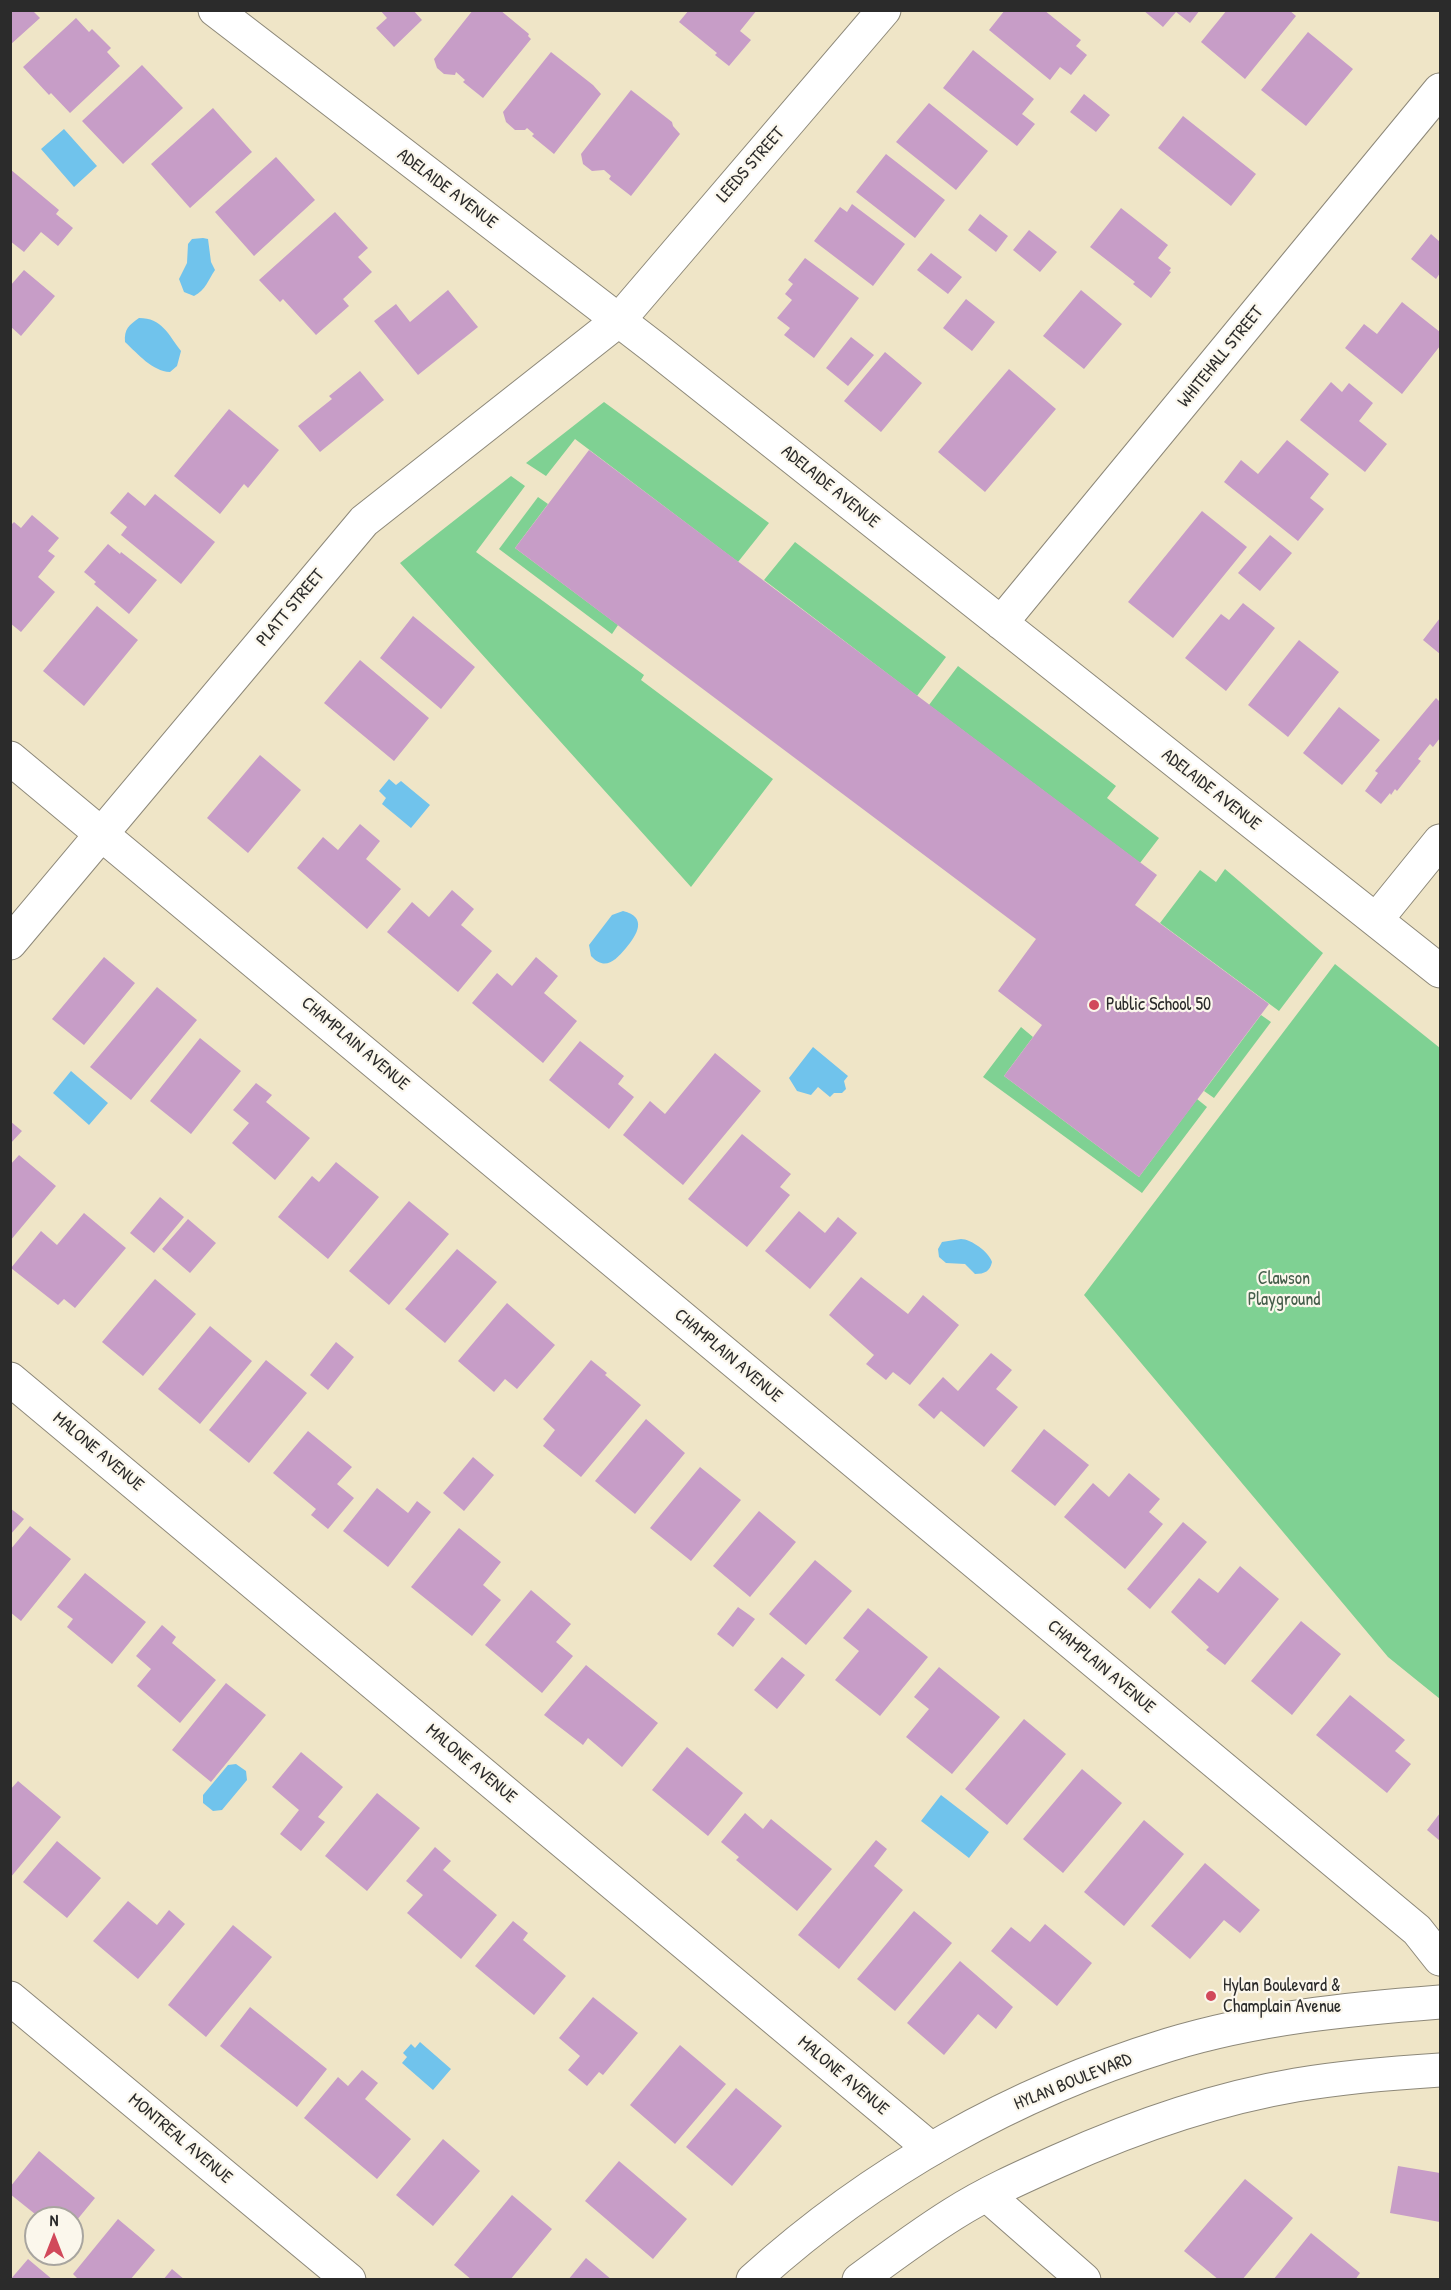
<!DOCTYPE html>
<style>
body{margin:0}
#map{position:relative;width:1451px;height:2290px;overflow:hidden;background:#efe5c7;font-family:"Patrick Hand",sans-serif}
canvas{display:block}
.frame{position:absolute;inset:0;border:12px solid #2b2b2b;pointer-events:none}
.north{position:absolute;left:24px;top:2206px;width:60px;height:60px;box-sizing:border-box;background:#fbf7ec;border:2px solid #a8a59f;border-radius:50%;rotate:0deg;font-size:16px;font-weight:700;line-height:24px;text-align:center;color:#2b2b2b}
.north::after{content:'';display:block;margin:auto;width:21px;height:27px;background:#d1495b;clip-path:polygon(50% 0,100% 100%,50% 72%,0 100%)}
</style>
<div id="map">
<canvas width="1451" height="2290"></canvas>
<div class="frame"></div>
<div class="north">N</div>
</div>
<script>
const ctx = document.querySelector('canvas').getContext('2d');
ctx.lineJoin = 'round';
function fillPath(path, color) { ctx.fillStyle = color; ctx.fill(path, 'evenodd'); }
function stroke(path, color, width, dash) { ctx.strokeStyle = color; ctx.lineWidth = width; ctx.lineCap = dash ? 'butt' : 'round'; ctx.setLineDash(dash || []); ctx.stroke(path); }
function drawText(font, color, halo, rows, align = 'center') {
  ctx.font = font + ' "Patrick Hand",sans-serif'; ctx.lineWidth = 4.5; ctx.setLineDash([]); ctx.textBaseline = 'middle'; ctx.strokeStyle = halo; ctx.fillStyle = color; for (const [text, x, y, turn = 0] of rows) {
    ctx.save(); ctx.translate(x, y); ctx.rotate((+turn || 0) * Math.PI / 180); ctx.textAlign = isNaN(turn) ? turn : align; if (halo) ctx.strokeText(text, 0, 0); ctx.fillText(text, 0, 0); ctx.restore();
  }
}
fillPath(new Path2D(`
 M 604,402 L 769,523 L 738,562 L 575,439 L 546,476 L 526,463 Z
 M 511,476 L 525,486 L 476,552 L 644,675 L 641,680 L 773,779 L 691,887 L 400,563 Z
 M 538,497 L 548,504 L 515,548 L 618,625 L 612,634 L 499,549 Z
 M 795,542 L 946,657 L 917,696 L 764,580 Z
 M 958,666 L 1116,786 L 1107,798 L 1159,838 L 1140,863 L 929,705 Z
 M 1225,869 L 1323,953 L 1279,1011 L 1160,923 L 1200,870 L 1216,882 Z
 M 1335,964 L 1440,1048 L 1440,1699 L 1388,1657 L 1084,1295 Z
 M 1261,1015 L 1271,1022 L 1214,1098 L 1204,1091 Z
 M 1021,1027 L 1033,1037 L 1004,1076 L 1139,1177 L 1197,1099 L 1207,1107 L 1142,1193 L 983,1077 Z`), '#7fd193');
fillPath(new Path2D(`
 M 64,129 L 97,166 L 74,187 L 41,149 Z
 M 203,238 L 208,239 L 211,262 L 215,270 C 208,280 206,290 194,296 L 184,292 L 179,279 L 187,263 L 188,244 L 192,239 Z
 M 139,318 C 162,318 168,334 181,351 L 177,366 L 170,372 C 152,371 138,354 125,342 C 124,329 129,325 139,318 Z
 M 389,779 L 396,785 L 401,781 L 430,805 L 411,828 L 382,804 L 386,798 L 379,791 Z
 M 623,911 C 648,917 637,935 626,948 C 615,961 605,971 591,956 L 589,945 L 612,915 Z
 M 813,1047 L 848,1076 L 844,1081 L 846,1089 L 842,1093 L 834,1093 L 830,1097 L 818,1087 L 811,1095 L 797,1091 L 789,1078 Z
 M 71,1071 L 108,1103 L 89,1125 L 53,1093 Z
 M 961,1239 C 971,1239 989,1252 992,1262 C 990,1271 985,1274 975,1274 L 965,1264 L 946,1263 L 939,1257 L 938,1249 L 942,1242 Z
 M 236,1764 L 246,1771 L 247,1780 L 222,1810 L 213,1811 L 203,1803 L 203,1795 L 228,1765 Z
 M 941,1795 L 989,1832 L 969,1858 L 921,1821 Z
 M 420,2042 L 451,2069 L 433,2090 L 402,2063 L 407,2057 L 403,2053 L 411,2044 L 415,2048 Z`), '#70c3ec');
fillPath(new Path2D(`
 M 10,10 L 32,10 L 40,18 L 10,45 Z
 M 380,10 L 413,10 L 422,20 L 394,47 L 376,28 L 387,18 Z
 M 473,10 L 500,10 L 529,34 L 528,36 L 531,39 L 483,98 L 463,82 L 465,80 L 456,72 L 455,75 L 444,74 L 437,68 L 434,59 Z
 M 689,10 L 757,10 L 740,31 L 751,40 L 729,66 L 715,55 L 717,53 L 679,22 Z
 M 1005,10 L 1044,10 L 1081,40 L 1076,46 L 1087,55 L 1071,75 L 1060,67 L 1050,80 L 989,30 Z
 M 1143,10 L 1200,10 L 1190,23 L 1176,12 L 1163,27 Z
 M 1227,10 L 1289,10 L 1296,16 L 1245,79 L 1201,42 Z
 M 76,18 L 89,32 L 92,29 L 111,48 L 107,52 L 120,66 L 70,113 L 51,93 L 49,95 L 23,67 Z
 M 1308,32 L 1353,69 L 1306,126 L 1261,90 Z
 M 973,50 L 1034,99 L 1022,114 L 1035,124 L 1017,146 L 943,88 Z
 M 551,52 L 593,85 L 601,94 L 554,154 L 532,136 L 534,134 L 527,128 L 525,130 L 515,130 L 506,122 L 503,112 Z
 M 142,65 L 183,108 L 123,164 L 82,121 Z
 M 631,90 L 672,122 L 673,126 L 680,134 L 631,196 L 609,179 L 611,176 L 604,170 L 592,171 L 583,164 L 581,154 Z
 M 1084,94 L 1110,115 L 1096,132 L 1070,112 Z
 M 929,103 L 988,151 L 956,190 L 896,142 Z
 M 213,108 L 252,152 L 190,208 L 151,164 Z
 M 1183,116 L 1256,174 L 1231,206 L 1158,148 Z
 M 886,154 L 945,200 L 915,238 L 856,192 Z
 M 276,157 L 315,200 L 254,256 L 215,212 Z
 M 10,169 L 59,210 L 56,214 L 73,228 L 58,246 L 41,232 L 24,252 L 10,241 Z
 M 852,204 L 905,244 L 873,286 L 814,241 L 840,207 L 847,212 Z
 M 1121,208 L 1168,245 L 1158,258 L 1171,268 L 1169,271 L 1171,272 L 1151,298 L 1133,284 L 1135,282 L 1090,247 Z
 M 335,212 L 368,248 L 358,257 L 372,272 L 343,299 L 349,306 L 316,335 L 283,299 L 280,302 L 259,280 Z
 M 980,214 L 1008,236 L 996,252 L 968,230 Z
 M 1029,230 L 1057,252 L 1040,272 L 1013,250 Z
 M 1431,234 L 1440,242 L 1440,273 L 1436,279 L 1411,259 Z
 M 931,253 L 962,277 L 948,294 L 917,270 Z
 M 805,258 L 859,298 L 814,358 L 784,335 L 790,328 L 777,318 L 792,300 L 785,294 L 793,284 L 788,280 Z
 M 24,270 L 55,296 L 21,336 L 10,326 L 10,286 Z
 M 448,290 L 478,327 L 418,375 L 374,321 L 396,304 L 410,322 Z
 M 1081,290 L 1122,324 L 1084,369 L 1043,336 Z
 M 966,299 L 995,322 L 972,351 L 943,328 Z
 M 1402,302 L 1440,332 L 1440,346 L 1402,394 L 1345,348 L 1364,324 L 1377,334 Z
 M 851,337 L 874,355 L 848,386 L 826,368 Z
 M 885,352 L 922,383 L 881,432 L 844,401 Z
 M 1009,369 L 1056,409 L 985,492 L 938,452 Z
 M 360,371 L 384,400 L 320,452 L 298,426 L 332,399 L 329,396 Z
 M 1331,382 L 1342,392 L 1349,383 L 1373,403 L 1359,421 L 1387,444 L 1365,472 L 1300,420 Z
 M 229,409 L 279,450 L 248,488 L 244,484 L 220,514 L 174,476 Z
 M 1287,440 L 1329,474 L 1310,498 L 1324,509 L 1298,541 L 1224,482 L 1241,460 L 1258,474 Z
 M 589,450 L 1157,875 L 1135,905 L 1269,1004 L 1139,1177 L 1004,1076 L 1042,1025 L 998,991 L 1036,939 L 515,548 Z
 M 128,492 L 145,506 L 155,494 L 215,542 L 181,584 L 121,535 L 127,527 L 110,513 Z
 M 1202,511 L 1247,547 L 1173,638 L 1128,602 Z
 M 32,515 L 59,538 L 48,551 L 55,556 L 38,577 L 55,592 L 21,632 L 10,623 L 10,526 L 14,522 L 21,528 Z
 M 1270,535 L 1292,553 L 1260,591 L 1238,573 Z
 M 108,544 L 120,554 L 121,552 L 157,580 L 129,614 L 94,584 L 96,582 L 84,572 Z
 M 1243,603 L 1275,628 L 1226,691 L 1185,658 L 1221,614 L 1229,620 Z
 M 97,606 L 138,640 L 84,706 L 43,671 Z
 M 413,616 L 475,667 L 441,709 L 380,658 Z
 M 1440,618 L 1440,654 L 1423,640 Z
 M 1299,640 L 1339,672 L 1288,737 L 1248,705 Z
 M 360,660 L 429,718 L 394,761 L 324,703 Z
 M 1436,698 L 1440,702 L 1440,738 L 1433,747 L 1430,744 L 1418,759 L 1421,761 L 1397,791 L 1395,789 L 1391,795 L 1390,793 L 1381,804 L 1365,791 L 1378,773 L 1375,771 Z
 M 1339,707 L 1380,740 L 1342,785 L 1303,753 Z
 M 260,755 L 301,790 L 248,853 L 207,818 Z
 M 360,824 L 380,841 L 366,859 L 401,889 L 367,929 L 297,868 L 323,837 L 338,850 Z
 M 452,890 L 474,909 L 461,925 L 492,951 L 458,992 L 387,932 L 412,902 L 429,917 Z
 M 104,957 L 135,983 L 84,1045 L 52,1019 Z
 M 536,957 L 558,976 L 544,993 L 577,1021 L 543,1063 L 472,1003 L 497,973 L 512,986 Z
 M 157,987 L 197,1020 L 131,1100 L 90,1067 Z
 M 200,1038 L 241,1071 L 191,1134 L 150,1101 Z
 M 580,1041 L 624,1076 L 618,1084 L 634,1097 L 609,1129 L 549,1080 Z
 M 715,1053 L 761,1091 L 683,1185 L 623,1135 L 650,1101 L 665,1114 Z
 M 256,1083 L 272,1095 L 266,1102 L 310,1138 L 275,1180 L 232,1143 L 249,1123 L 233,1110 Z
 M 10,1121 L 22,1131 L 10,1144 Z
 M 742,1134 L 791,1174 L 780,1187 L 790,1195 L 747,1247 L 688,1199 Z
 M 19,1155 L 56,1186 L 10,1241 L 10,1165 Z
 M 336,1162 L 379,1197 L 328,1259 L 278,1217 L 312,1176 L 319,1182 Z
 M 160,1197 L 184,1217 L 154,1253 L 130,1233 Z
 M 409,1201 L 449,1234 L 389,1305 L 349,1271 Z
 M 799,1211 L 825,1233 L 838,1217 L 857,1233 L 810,1289 L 765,1251 Z
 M 84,1213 L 126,1248 L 75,1308 L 64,1299 L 58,1305 L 11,1268 L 41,1231 L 57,1245 Z
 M 188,1219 L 216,1243 L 190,1273 L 162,1249 Z
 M 457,1249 L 497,1282 L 445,1343 L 405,1309 Z
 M 861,1277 L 908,1314 L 923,1295 L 959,1325 L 910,1385 L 893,1372 L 886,1380 L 866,1364 L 874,1355 L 829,1315 Z
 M 155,1279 L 196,1314 L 143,1376 L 102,1342 Z
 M 507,1303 L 555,1345 L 517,1389 L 505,1379 L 494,1392 L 458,1361 Z
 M 210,1326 L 252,1361 L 200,1424 L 158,1389 Z
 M 336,1342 L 354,1357 L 328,1390 L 310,1375 Z
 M 991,1353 L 1012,1370 L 996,1389 L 1018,1407 L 984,1447 L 941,1411 L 934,1419 L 918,1405 L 943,1377 L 958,1391 Z
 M 266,1360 L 307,1393 L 249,1463 L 209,1430 Z
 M 591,1360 L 607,1373 L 605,1375 L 641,1405 L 581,1477 L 543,1446 L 555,1430 L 543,1419 Z
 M 646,1419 L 685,1453 L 635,1514 L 595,1481 Z
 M 1044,1429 L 1089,1465 L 1055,1506 L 1011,1471 Z
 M 308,1431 L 352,1467 L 337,1484 L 354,1498 L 328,1529 L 311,1515 L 316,1509 L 273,1473 Z
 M 473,1457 L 494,1475 L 464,1511 L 443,1493 Z
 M 700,1467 L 741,1500 L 691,1561 L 650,1528 Z
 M 1129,1473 L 1160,1499 L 1149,1512 L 1163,1524 L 1125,1569 L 1064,1517 L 1093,1483 L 1109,1497 Z
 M 377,1488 L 408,1513 L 417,1501 L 431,1512 L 388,1567 L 343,1531 Z
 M 10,1508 L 24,1519 L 10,1535 Z
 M 759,1511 L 796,1542 L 750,1597 L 713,1566 Z
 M 1183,1522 L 1207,1542 L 1150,1609 L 1127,1589 Z
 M 30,1526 L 71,1559 L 21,1621 L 10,1612 L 10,1550 Z
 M 459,1528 L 501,1562 L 483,1585 L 501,1600 L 472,1636 L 411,1587 Z
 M 815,1560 L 852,1591 L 806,1645 L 769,1614 Z
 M 1240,1566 L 1279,1599 L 1225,1665 L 1206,1650 L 1209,1647 L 1171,1612 L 1199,1578 L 1218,1593 Z
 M 85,1573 L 146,1622 L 112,1664 L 67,1627 L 73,1619 L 57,1607 Z
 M 531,1590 L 571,1624 L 556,1642 L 573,1656 L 542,1693 L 485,1645 Z
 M 738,1607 L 755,1619 L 733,1647 L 717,1634 Z
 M 868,1608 L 928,1657 L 880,1716 L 835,1680 L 859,1651 L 843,1638 Z
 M 1301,1621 L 1341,1654 L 1292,1715 L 1251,1681 Z
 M 162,1625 L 176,1637 L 172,1643 L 216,1680 L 180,1723 L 137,1686 L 151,1669 L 136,1656 Z
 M 782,1657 L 805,1675 L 777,1709 L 754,1690 Z
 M 586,1665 L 658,1723 L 622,1767 L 588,1738 L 583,1745 L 544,1715 Z
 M 939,1667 L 1000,1717 L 952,1774 L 906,1737 L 929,1709 L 914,1697 Z
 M 226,1683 L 266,1715 L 211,1782 L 172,1750 Z
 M 1350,1695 L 1405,1740 L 1395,1751 L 1411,1764 L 1387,1793 L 1316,1735 Z
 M 1024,1719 L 1066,1754 L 1007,1825 L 965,1789 Z
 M 687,1747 L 743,1793 L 708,1836 L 652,1790 Z
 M 301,1752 L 343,1787 L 318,1817 L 325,1822 L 301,1851 L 280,1834 L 299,1810 L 272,1787 Z
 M 1082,1769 L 1122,1803 L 1063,1873 L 1023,1839 Z
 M 18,1781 L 61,1817 L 10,1878 L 10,1790 Z
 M 377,1793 L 420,1828 L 367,1891 L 325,1856 Z
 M 745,1813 L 763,1829 L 771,1819 L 832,1869 L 797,1911 L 736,1860 L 739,1857 L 721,1842 Z
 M 1440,1813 L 1440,1841 L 1427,1830 Z
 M 1144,1820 L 1184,1854 L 1124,1926 L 1084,1892 Z
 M 876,1840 L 887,1849 L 874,1866 L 903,1890 L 839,1969 L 798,1935 Z
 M 57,1841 L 101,1878 L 67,1918 L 23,1882 Z
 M 435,1847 L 451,1861 L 443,1870 L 497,1915 L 461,1959 L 407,1913 L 423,1895 L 406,1881 Z
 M 1205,1863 L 1260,1910 L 1240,1933 L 1224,1920 L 1190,1959 L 1151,1926 Z
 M 128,1901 L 157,1925 L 169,1910 L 185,1924 L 138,1979 L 93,1941 Z
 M 914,1911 L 952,1943 L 895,2011 L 857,1979 Z
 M 513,1921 L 528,1933 L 523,1940 L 566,1976 L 534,2015 L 475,1966 Z
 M 1045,1924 L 1092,1963 L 1057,2006 L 991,1951 L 1011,1927 L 1030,1942 Z
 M 233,1925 L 272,1957 L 206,2037 L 168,2005 Z
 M 960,1961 L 1013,2007 L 996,2029 L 978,2014 L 944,2055 L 907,2023 Z
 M 593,1997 L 638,2033 L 603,2075 L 599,2072 L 587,2086 L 568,2070 L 580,2056 L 559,2038 Z
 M 250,2007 L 327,2069 L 297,2107 L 220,2046 Z
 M 680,2045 L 726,2084 L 675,2144 L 630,2105 Z
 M 362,2070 L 378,2083 L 365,2099 L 411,2139 L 377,2179 L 304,2118 L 338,2077 L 348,2086 Z
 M 736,2088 L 782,2126 L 732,2186 L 686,2147 Z
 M 443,2139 L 480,2171 L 433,2226 L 396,2195 Z
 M 39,2151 L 95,2198 L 72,2226 L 72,2218 L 40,2218 L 10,2194 L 10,2187 Z
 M 619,2161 L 687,2219 L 653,2259 L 585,2201 Z
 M 1398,2166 L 1440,2173 L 1440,2222 L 1390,2213 Z
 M 1245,2179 L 1293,2218 L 1242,2280 L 1219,2280 L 1184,2251 Z
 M 512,2195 L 552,2229 L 510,2280 L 472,2280 L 454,2265 Z
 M 118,2219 L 155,2250 L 130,2280 L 79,2280 L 73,2274 Z
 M 1311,2233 L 1360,2273 L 1355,2280 L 1273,2280 Z
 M 586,2258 L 612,2280 L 568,2280 Z
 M 28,2259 L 53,2280 L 10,2280 Z
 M 172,2269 L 185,2280 L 163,2280 Z`), '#c79dc7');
const street = new Path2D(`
 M 215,10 L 656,349 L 1440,971
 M 1001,623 L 1440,90
 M 10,758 L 1417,1930 L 1440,1959
 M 1376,920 L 1440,841
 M 10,943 L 364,521 L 619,320 L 884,10
 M 10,1379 L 931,2149
 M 10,1998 L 349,2280
 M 987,2195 L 1084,2280`);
const primary = new Path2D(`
 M 753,2280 C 872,2172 1015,2092 1168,2045 C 1256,2018 1349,2009 1440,2002
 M 859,2280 C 890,2257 921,2234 953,2214 C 986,2193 1022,2177 1058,2161 C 1134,2127 1214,2099 1296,2085 C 1344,2077 1392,2073 1440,2070`);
stroke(street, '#8d8879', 35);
stroke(primary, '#8d8879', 35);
stroke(street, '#fff', 33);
stroke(primary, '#fff', 33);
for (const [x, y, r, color] of [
 [1094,1005,6,"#d1495b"],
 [1211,1996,6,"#d1495b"]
]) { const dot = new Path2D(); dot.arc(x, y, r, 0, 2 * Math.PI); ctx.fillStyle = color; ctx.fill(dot); stroke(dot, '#fbf7ec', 2); }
drawText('18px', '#2b2b2b', '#fbf7ec', [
 ["LEEDS STREET",751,165,-49],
 ["ADELAIDE AVENUE",447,189,37],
 ["WHITEHALL STREET",1221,357,-51],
 ["ADELAIDE AVENUE",830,487,39],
 ["PLATT STREET",291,608,-50],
 ["ADELAIDE AVENUE",1211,790,38],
 ["CHAMPLAIN AVENUE",355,1044,40],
 ["CHAMPLAIN AVENUE",728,1356,40],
 ["MALONE AVENUE",98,1452,40],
 ["CHAMPLAIN AVENUE",1101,1667,40],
 ["MALONE AVENUE",471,1764,40],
 ["MALONE AVENUE",843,2076,40],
 ["HYLAN BOULEVARD",1073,2082,-22],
 ["MONTREAL AVENUE",180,2139,40]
]);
drawText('18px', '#2b2b2b', '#fbf7ec', [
 ["Public School 50",1106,1005],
 ["Hylan Boulevard &",1223,1986],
 ["Champlain Avenue",1223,2007]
], 'left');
drawText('18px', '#445d4a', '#fbf7ec', [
 ["Clawson",1284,1279],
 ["Playground",1284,1300]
]);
</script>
